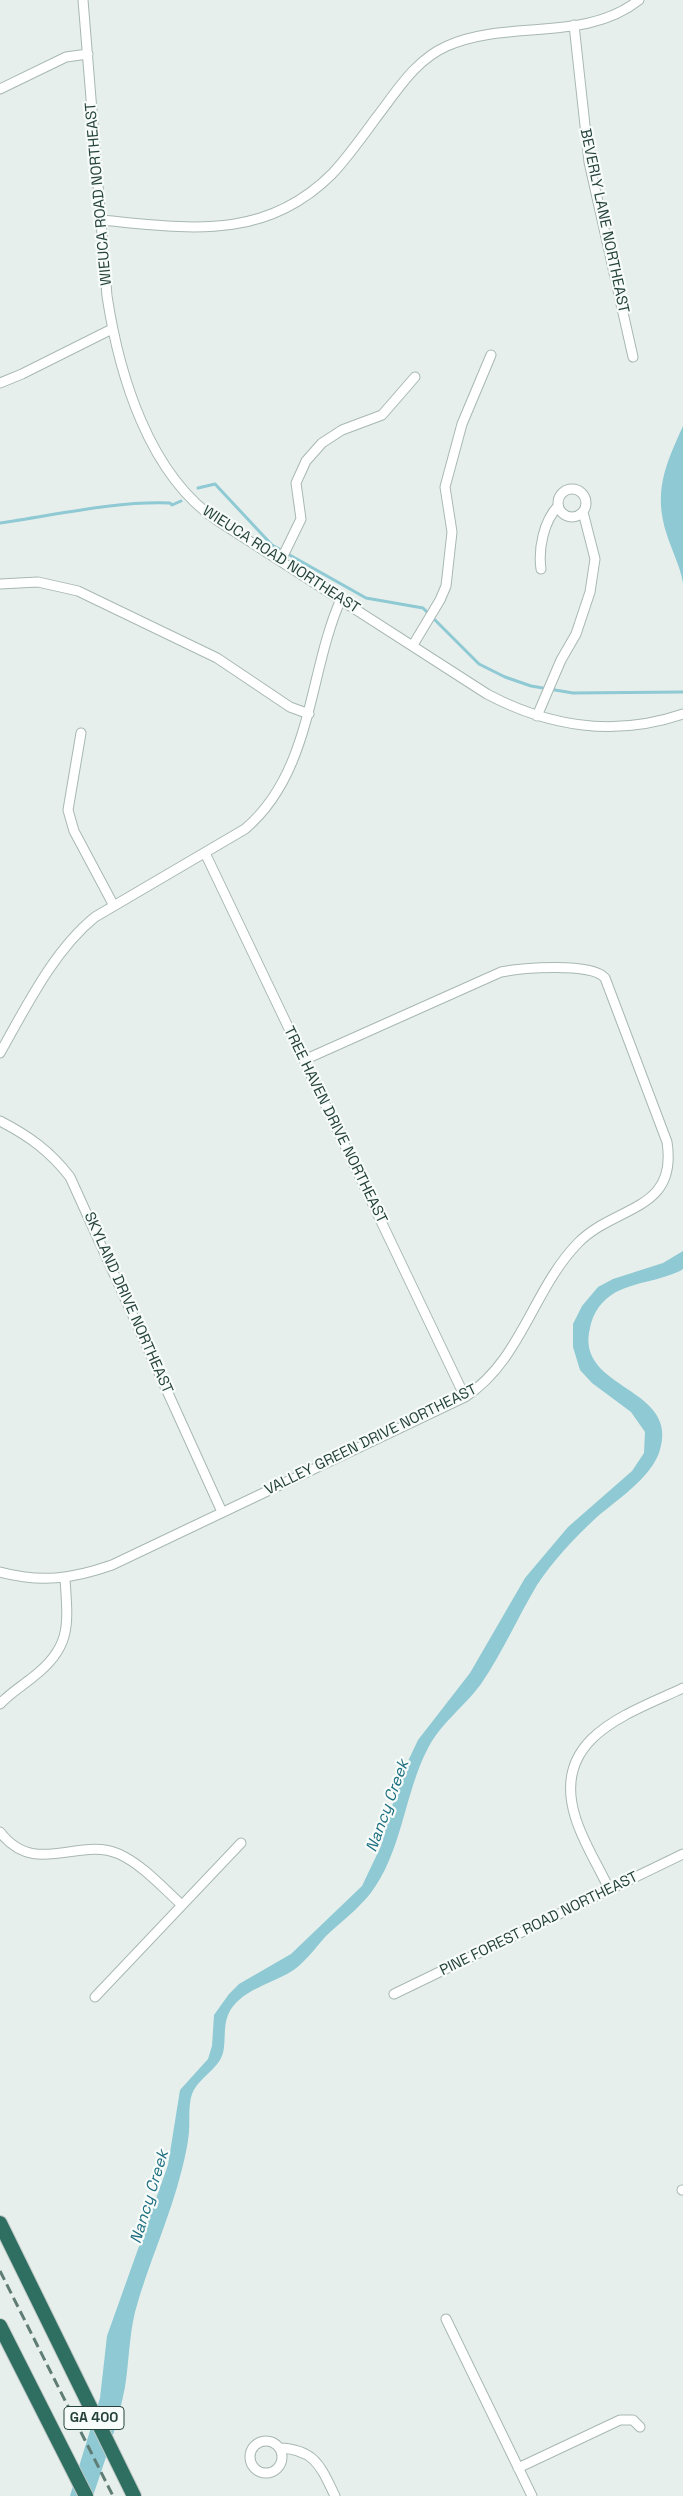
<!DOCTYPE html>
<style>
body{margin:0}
canvas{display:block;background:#e6efeb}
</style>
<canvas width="683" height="2496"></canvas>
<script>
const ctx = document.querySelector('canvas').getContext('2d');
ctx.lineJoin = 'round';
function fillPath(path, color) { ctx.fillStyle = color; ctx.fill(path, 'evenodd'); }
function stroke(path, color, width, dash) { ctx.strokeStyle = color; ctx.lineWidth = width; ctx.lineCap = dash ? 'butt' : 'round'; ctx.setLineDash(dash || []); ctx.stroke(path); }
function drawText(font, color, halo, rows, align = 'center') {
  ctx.font = font + ' "Space Grotesk",sans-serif'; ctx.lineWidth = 4.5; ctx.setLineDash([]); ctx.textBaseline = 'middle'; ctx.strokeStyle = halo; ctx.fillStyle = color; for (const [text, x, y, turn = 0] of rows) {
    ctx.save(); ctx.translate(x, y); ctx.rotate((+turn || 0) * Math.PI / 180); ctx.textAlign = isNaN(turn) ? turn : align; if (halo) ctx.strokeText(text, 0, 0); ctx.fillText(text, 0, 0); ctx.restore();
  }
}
fillPath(new Path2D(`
 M 683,426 L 683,583 C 680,566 672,551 667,535 C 653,492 665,466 683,426 Z
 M 683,1251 L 683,1269 L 680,1271 C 659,1281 635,1282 616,1292 C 602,1300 593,1312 590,1328 C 574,1391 683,1386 659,1453 C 649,1479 618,1499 597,1517 C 575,1537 553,1561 537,1585 C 518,1617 502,1653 481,1684 C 465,1706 441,1723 428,1748 C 404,1794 402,1853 370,1894 C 357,1910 341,1922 326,1936 C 316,1947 307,1960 295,1969 C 274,1984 239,1989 228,2015 C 223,2027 226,2041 223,2053 C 218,2070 199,2077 192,2094 C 188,2106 190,2120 189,2132 C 188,2144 185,2157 182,2169 C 170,2218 148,2264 135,2312 C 129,2337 129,2362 125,2387 C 118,2424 105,2460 93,2496 L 70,2496 L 100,2398 L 107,2336 L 168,2165 L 180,2090 L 208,2059 L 212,2046 L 214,2015 L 229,1994 L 239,1984 L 291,1954 L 362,1886 L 381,1846 L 400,1778 L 418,1740 L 470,1673 L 525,1578 L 568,1527 L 632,1471 L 644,1453 L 645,1432 L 631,1412 L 592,1383 L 580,1370 L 573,1347 L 573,1324 L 582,1306 L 598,1287 L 613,1279 L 663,1263 Z`), '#8ec9d4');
stroke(new Path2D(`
 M 198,488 L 215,484 L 272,545 L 366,598 L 423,608 L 479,664 L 505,677 L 531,686 L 573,693 L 683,692
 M 0,523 C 56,515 113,501 170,503 L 172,505 L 181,501`), '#8ec9d4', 3);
const minor = new Path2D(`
 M 83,0 L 107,296 C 119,375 149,475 218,521 L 487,694 C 549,727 616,737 683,714
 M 574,25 L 589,162 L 633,357
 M 0,89 L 66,57 L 88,54
 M 101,220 C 187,228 264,242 332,174 C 348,157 362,137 376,118 C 397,91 415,60 447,46 C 507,19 585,43 639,0
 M 0,383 L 22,374 L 112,329
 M558 503a14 14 0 1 1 28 0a14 14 0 1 1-28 0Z
 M 281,560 L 301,519 L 296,483 L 306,461 L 322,443 L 342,430 L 382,415 L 415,377
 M 541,569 C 538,548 544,521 558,506
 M 0,584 L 38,582 L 78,591 L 217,658 L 290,707 L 309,714
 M 413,645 L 440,600 L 446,586 L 452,532 L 445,487 L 462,424 L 491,355
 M 537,716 L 561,660 L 576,634 L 590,592 L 595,559 L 583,512
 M 81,733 L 68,810 L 74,831 L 114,906
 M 205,853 L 465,1397
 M 0,1053 C 26,1007 54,950 95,917 L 245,829 C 313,771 308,673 341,599
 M 0,1121 C 29,1136 50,1151 70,1177 L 222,1512
 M 0,1572 C 41,1583 72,1579 112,1565 L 465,1397 C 521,1361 533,1289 578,1243 C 615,1205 678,1212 667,1142 L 605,978 C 591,962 521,968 501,972 L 304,1060
 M 0,1704 C 9,1694 22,1686 33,1677 C 72,1647 68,1624 65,1579
 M 0,1832 C 35,1878 79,1836 119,1854 C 143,1865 163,1888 182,1905
 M 609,1889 C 598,1865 582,1841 575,1816 C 551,1737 628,1714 683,1688
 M 394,1994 L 683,1854
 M 95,1997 L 241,1843
 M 682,2190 L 683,2190
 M 446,2319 L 532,2496
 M250 2457a16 16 0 1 1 32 0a16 16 0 1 1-32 0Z
 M 279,2448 C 315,2449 321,2467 335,2496
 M 518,2468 L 620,2420 L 633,2420 L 640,2427`);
const highway = new Path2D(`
 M 0,2223 L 134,2496
 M 0,2326 L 86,2496`);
stroke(minor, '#a8b8b2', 11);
stroke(highway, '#c2cac8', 16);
stroke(minor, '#fff', 9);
stroke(highway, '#2f6f62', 14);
stroke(new Path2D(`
 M 0,2271 L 113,2496`), '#5f7d75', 3, [10, 5]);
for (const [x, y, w] of [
 [94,2418,60]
]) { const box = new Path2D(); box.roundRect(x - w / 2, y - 11.5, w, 23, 4); ctx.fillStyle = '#f7fbf9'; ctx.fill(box); stroke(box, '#24423a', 1); }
drawText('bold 14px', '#24423a', null, [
 ["GA 400",94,2418]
]);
drawText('15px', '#24423a', '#f7fbf9', [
 ["WIEUCA ROAD NORTHEAST",99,194,-95],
 ["BEVERLY LANE NORTHEAST",604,221,78],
 ["WIEUCA ROAD NORTHEAST",281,560,33],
 ["TREE HAVEN DRIVE NORTHEAST",335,1125,64],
 ["SKYLAND DRIVE NORTHEAST",128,1303,66],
 ["VALLEY GREEN DRIVE NORTHEAST",371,1440,-26],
 ["PINE FOREST ROAD NORTHEAST",539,1924,-26]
]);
drawText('italic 16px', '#1c6f80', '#f7fbf9', [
 ["Nancy Creek",388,1806,-70],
 ["Nancy Creek",150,2197,-73]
]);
</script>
